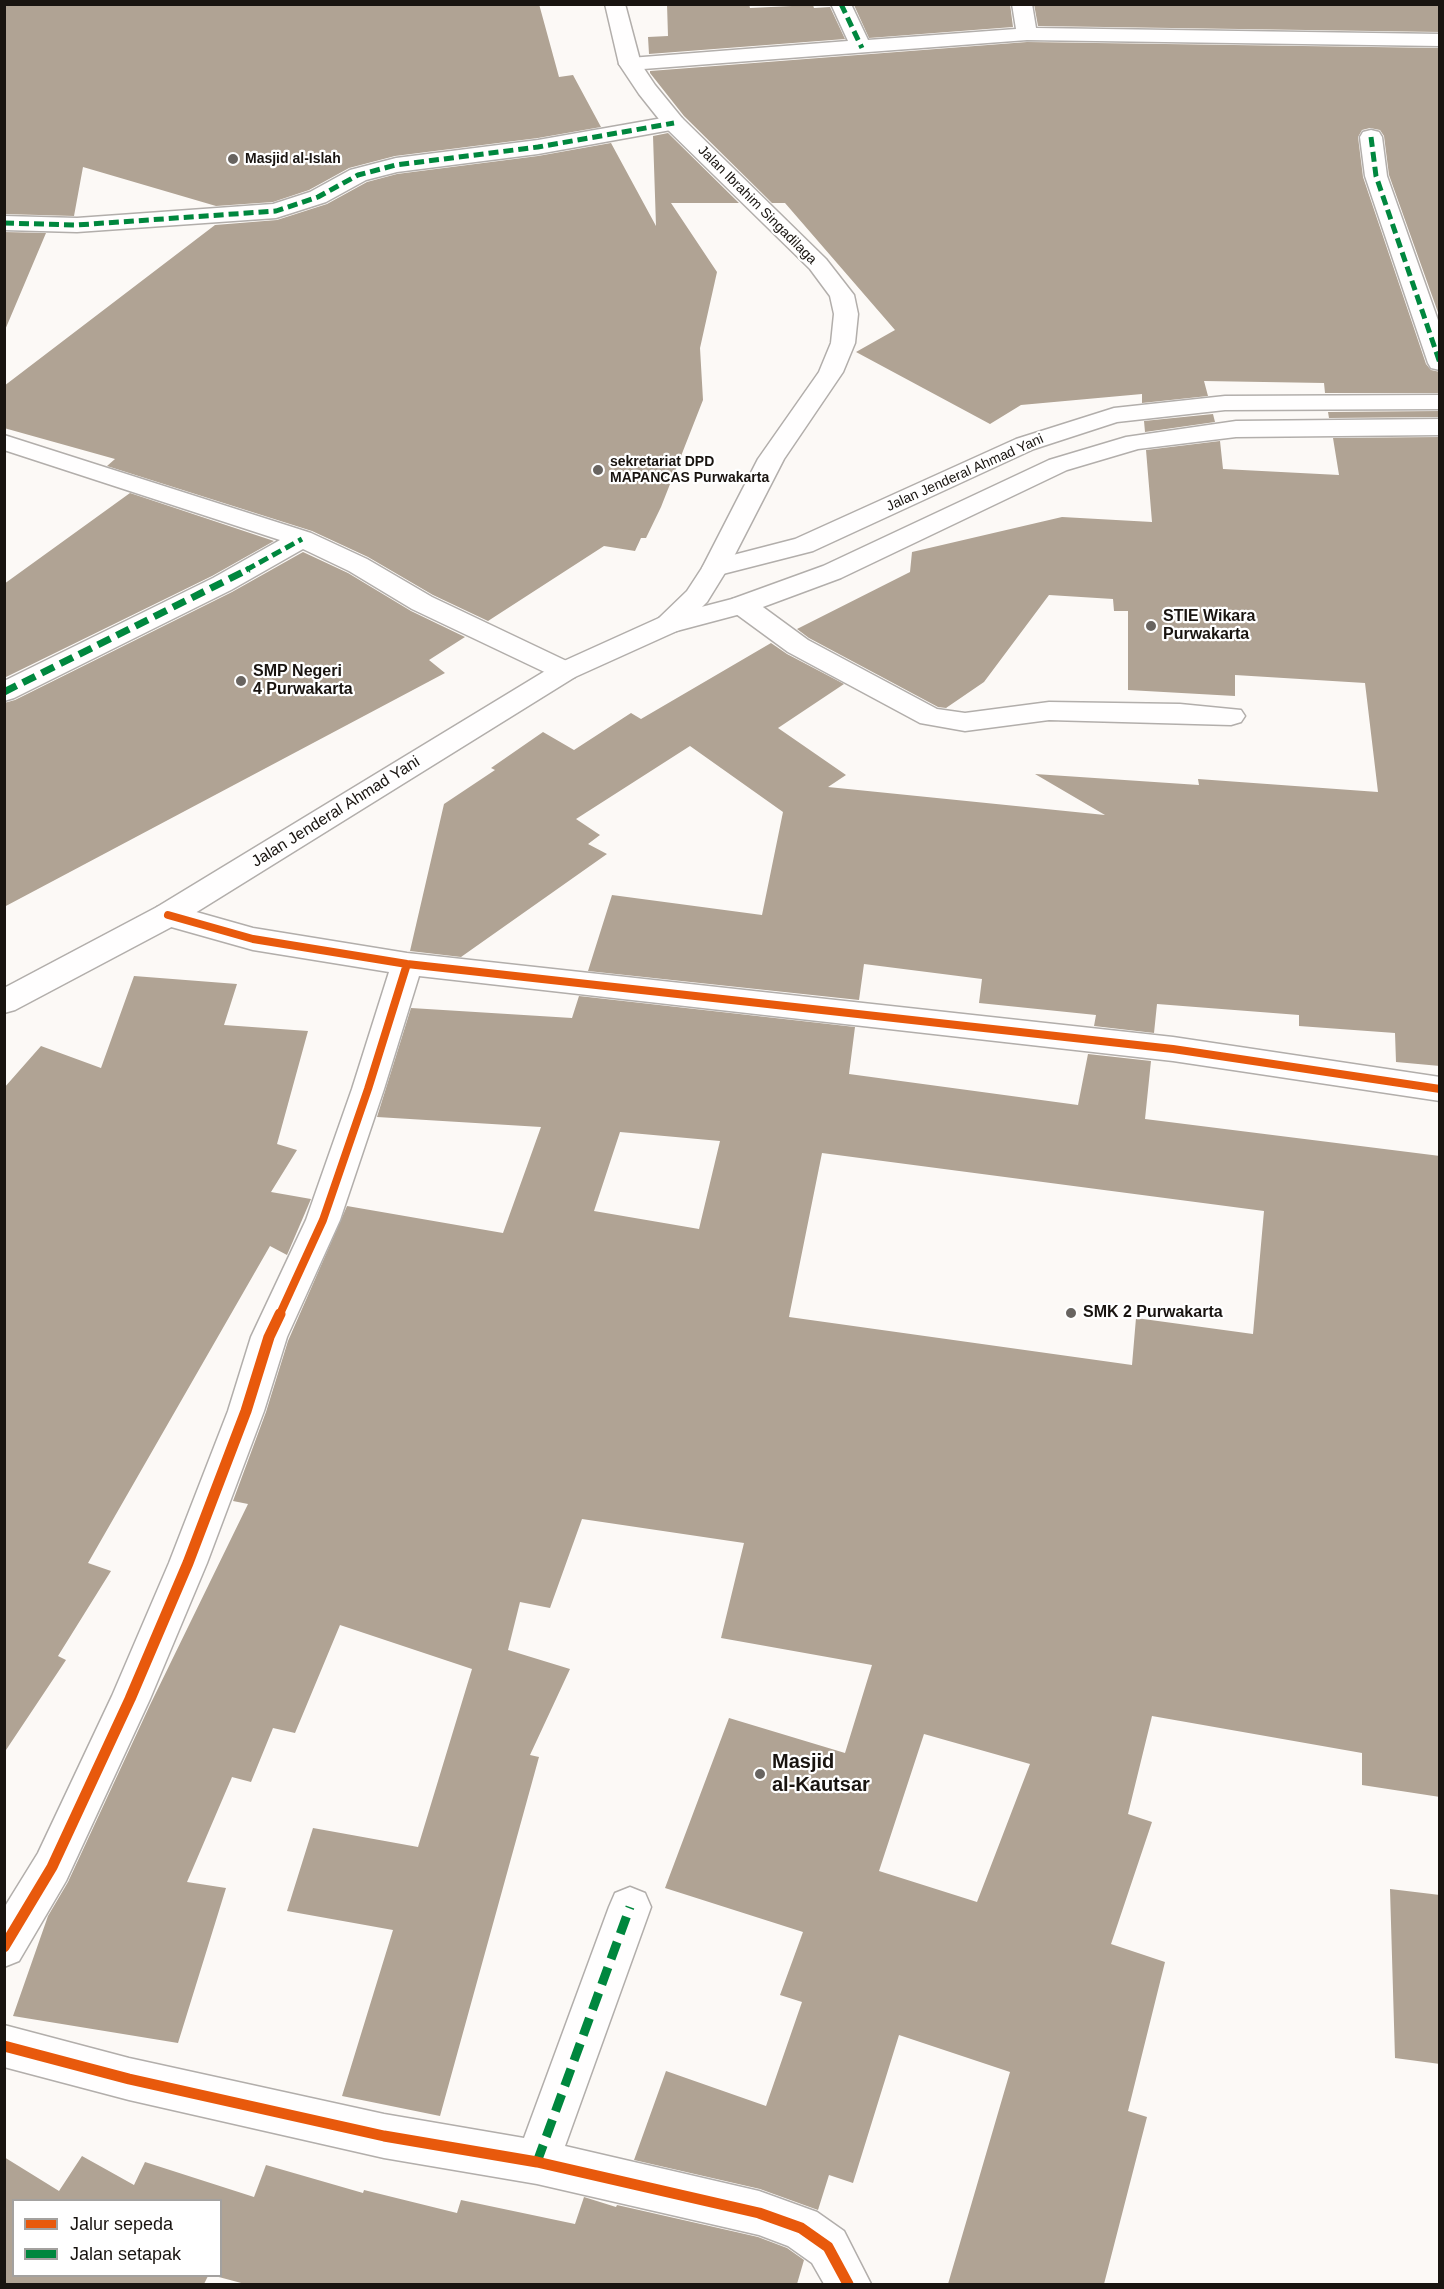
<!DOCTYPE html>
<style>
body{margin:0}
#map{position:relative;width:1444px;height:2289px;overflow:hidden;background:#fcf9f6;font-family:Helvetica,sans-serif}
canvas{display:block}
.frame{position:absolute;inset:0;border:6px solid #191410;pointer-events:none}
.legend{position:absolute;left:12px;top:2199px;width:210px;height:78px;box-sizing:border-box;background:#fff;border:2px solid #a3a19f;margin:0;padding:8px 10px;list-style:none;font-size:18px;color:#191410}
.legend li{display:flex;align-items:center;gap:12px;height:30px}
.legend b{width:30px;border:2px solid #a3a19f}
</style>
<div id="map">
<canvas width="1444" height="2289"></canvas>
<div class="frame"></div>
<ul class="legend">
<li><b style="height:8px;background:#e8590c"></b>Jalur sepeda</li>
<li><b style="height:8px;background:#00873e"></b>Jalan setapak</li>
</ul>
</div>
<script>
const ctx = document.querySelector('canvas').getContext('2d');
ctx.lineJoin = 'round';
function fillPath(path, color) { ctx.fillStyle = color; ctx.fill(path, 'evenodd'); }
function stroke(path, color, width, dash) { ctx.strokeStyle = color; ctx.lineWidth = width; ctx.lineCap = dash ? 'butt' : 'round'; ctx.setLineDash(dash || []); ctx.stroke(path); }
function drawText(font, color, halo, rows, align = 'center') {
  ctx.font = font + ' Helvetica,sans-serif'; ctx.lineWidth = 4.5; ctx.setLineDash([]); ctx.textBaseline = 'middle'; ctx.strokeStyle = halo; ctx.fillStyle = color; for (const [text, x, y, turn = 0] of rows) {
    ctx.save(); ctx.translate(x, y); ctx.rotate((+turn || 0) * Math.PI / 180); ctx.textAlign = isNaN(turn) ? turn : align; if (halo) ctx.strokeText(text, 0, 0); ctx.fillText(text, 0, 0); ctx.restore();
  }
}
fillPath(new Path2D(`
 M 4,4 L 539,4 L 559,77 L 573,75 L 601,127 L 538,138 L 395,156 L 349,168 L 309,190 L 273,202 L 216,206 L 83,167 L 74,216 L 4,214 Z
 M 667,4 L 749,4 L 750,8 L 813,5 L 814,8 L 830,7 L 845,39 L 649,54 L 648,37 L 668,36 Z
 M 860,4 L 1010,4 L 1013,27 L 869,38 L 854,5 Z
 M 1034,4 L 1440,4 L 1440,32 L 1038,26 Z
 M 1027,42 L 1440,48 L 1440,318 L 1389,175 L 1384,136 L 1380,130 L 1370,128 L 1362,130 L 1358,137 L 1363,177 L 1426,364 L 1431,370 L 1440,372 L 1440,393 L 1325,393 L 1324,383 L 1204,381 L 1208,396 L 1142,403 L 1142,394 L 1021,405 L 990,424 L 856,352 L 895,330 L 785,203 L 772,203 L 684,116 L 650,73 L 650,71 Z
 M 668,133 L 739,203 L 671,203 L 717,272 L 700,348 L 703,400 L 661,507 L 646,538 L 641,538 L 635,551 L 604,546 L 488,621 L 433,595 L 368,557 L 312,531 L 107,466 L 115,459 L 4,428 L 4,386 L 215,225 L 277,220 L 327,204 L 367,182 L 397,174 L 538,156 L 611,143 L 656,226 L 653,136 Z
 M 4,232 L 46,233 L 5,330 L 4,330 Z
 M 1440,411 L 1440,417 L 1329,418 L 1328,412 Z
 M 1213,414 L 1215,422 L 1145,432 L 1144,421 Z
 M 1440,437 L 1440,1066 L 1396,1062 L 1395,1033 L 1299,1026 L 1299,1015 L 1157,1004 L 1154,1033 L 1094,1026 L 1096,1015 L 979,1003 L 982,979 L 864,964 L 859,1000 L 588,971 L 612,895 L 762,915 L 783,812 L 690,746 L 576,819 L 600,835 L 588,844 L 607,854 L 461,957 L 410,951 L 444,804 L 495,770 L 491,768 L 543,732 L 574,750 L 631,713 L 641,719 L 771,643 L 787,654 L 844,684 L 778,728 L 846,775 L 828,787 L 1105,815 L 1035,774 L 1199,785 L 1198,779 L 1378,792 L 1365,683 L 1235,675 L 1235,696 L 1128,690 L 1128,611 L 1114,611 L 1113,599 L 1049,595 L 984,682 L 946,708 L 938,707 L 809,638 L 797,629 L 910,572 L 912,552 L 1062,517 L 1152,522 L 1146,450 L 1220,441 L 1223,469 L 1339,475 L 1333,438 Z
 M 130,493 L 274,541 L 212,576 L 4,678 L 4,584 Z
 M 303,552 L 348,573 L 411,611 L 465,637 L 429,660 L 445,673 L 4,907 L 4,703 L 15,700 L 232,592 Z
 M 134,976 L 237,984 L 224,1025 L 308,1031 L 277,1144 L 297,1150 L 271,1192 L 311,1199 L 287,1255 L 270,1246 L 88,1563 L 111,1571 L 58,1656 L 66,1660 L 4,1753 L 4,1088 L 41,1046 L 101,1068 Z
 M 579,996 L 855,1027 L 849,1074 L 1078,1105 L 1088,1054 L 1151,1061 L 1145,1119 L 1440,1156 L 1440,1797 L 1362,1785 L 1362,1753 L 1152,1716 L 1128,1814 L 1152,1822 L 1111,1944 L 1165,1962 L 1128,2111 L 1147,2117 L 1104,2284 L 948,2284 L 1010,2072 L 899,2035 L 853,2183 L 829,2175 L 818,2210 L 760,2189 L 634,2160 L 666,2071 L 766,2106 L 802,2002 L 780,1995 L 803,1932 L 665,1888 L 729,1718 L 845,1753 L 872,1665 L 721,1638 L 744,1543 L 582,1519 L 550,1608 L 520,1602 L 508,1650 L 570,1669 L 530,1755 L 539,1757 L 440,2116 L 342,2096 L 393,1930 L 287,1911 L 313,1828 L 418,1847 L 472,1669 L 340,1625 L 295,1733 L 273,1728 L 251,1782 L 232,1777 L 187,1882 L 226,1888 L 178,2043 L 13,2016 L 48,1916 L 68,1882 L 150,1705 L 248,1504 L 233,1501 L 266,1412 L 288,1341 L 347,1206 L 503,1233 L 541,1127 L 377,1117 L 411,1008 L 572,1018 ZM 620,1132 L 720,1141 L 699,1229 L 594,1211 ZM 822,1153 L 1264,1211 L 1253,1334 L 1136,1318 L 1132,1365 L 789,1317 ZM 924,1734 L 1030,1764 L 977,1902 L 879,1871 Z
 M 1390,1889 L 1440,1895 L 1440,2064 L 1395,2058 Z
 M 82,2156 L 134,2185 L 145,2162 L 254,2197 L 266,2165 L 363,2193 L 364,2190 L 457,2213 L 461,2200 L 575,2224 L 584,2197 L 616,2207 L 617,2205 L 758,2237 L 787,2248 L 804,2260 L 797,2284 L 245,2284 L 215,2276 L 220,2276 L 220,2200 L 14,2200 L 14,2276 L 208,2276 L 204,2284 L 4,2284 L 4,2157 L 59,2191 Z`), '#b0a394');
const minor = new Path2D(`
 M 831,4 L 851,4 L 868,40 L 1016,29 L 1012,4 L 1032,4 L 1036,28 L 1440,34 L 1440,46 L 1027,40 L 630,70 L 623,68 L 619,64 L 623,60 L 630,58 L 848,41 Z
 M 674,116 L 682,118 L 685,123 L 682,128 L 538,154 L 397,172 L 366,180 L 326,202 L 276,218 L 77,232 L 4,230 L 4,216 L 77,218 L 273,204 L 310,192 L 350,170 L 396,158 L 538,140 Z
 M 1371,130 L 1379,132 L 1382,137 L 1387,176 L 1440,326 L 1440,370 L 1431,368 L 1428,363 L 1365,176 L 1360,137 L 1363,132 Z
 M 4,435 L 311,533 L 367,559 L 432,597 L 575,665 L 579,671 L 575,677 L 565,680 L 555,677 L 412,609 L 349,571 L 303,549 L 231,590 L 14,698 L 4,701 L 4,681 L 213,578 L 280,540 L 4,450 Z
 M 742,597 L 752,599 L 808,640 L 937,709 L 965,713 L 1049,702 L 1180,704 L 1241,710 L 1245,716 L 1241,722 L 1231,725 L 1049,720 L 965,731 L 920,723 L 788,652 L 732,611 L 728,605 L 732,599 Z
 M 168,904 L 253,928 L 407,953 L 1173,1037 L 1440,1077 L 1440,1101 L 1173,1061 L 419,976 L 384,1089 L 340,1220 L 287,1337 L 264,1411 L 207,1563 L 150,1699 L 66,1881 L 19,1961 L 4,1967 L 4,1908 L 38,1853 L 112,1696 L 169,1563 L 228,1411 L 251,1337 L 306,1220 L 352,1089 L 389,972 L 253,950 L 157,923 L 153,915 L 157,907 Z
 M 630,1887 L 645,1893 L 651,1907 L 565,2146 L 759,2191 L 817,2212 L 844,2231 L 871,2284 L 824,2284 L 812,2263 L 788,2246 L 759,2235 L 537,2184 L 384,2158 L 129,2100 L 4,2067 L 4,2025 L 129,2058 L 384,2114 L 524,2138 L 609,1907 L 615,1893 Z`);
const major = new Path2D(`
 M 1440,395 L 1440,409 L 1225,410 L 1117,422 L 1034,449 L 813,551 L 715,576 L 706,574 L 702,568 L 706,562 L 795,539 L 1016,439 L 1114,408 L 1225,396 Z
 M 1440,419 L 1440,435 L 1236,437 L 1138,449 L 1067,470 L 841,578 L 752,611 L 669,633 L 659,630 L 655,624 L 659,618 L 732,599 L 823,566 L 1049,460 L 1126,437 L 1236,421 Z`);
const highway = new Path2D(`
 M 605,4 L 625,4 L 641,64 L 655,85 L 682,118 L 826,259 L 854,295 L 858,314 L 855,343 L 843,372 L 784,459 L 728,568 L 707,602 L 679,630 L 575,677 L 179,923 L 15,1010 L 4,1013 L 4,988 L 157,907 L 555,665 L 659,618 L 687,591 L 702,568 L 758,459 L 819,372 L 831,343 L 834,314 L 830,296 L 810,269 L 666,128 L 639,94 L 619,64 Z`);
stroke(minor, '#b2aeab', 3);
stroke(major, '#b2aeab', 3);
stroke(highway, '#b2aeab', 3);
fillPath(minor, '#fffefe');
fillPath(major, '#fffefe');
fillPath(highway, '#fffefe');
stroke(new Path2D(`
 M 841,4 L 862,48
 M 1371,137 L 1376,176 L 1440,363
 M 4,223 L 77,225 L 276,211 L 318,197 L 358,175 L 396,165 L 538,147 L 674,123
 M 246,570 L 302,539`), '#00873e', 5, [10, 5]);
stroke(new Path2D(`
 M 4,692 L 249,569`), '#00873e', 7, [14, 7]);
stroke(new Path2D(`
 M 537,2162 L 630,1907`), '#00873e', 9, [18, 9]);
stroke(new Path2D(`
 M 168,915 L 253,939 L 407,964 L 1173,1049 L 1440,1089
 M 279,1316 L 323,1220 L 368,1089 L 407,964`), '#e8590c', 8);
stroke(new Path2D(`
 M 4,1947 L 52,1867 L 130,1699 L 188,1563 L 246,1411 L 269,1337 L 280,1314
 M 4,2046 L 129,2079 L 384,2136 L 537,2162 L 759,2213 L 801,2228 L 828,2247 L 848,2284`), '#e8590c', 11);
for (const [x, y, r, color] of [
 [233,159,6,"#686460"],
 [598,470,6,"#686460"],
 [1151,626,6,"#686460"],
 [241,681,6,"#686460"],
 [1071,1313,6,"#686460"],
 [760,1774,6,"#686460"]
]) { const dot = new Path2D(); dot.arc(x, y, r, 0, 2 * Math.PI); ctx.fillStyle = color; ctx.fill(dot); stroke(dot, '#fff', 2); }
drawText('bold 14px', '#191410', '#fff', [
 ["Masjid al-Islah",245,159],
 ["sekretariat DPD",610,462],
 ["MAPANCAS Purwakarta",610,478]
], 'left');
drawText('14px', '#191410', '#fff', [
 ["Jalan Ibrahim Singadilaga",757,205,45],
 ["Jalan Jenderal Ahmad Yani",965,473,-24]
]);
drawText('bold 16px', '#191410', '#fff', [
 ["STIE Wikara",1163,617],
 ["Purwakarta",1163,635],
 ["SMP Negeri",253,672],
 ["4 Purwakarta",253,690],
 ["SMK 2 Purwakarta",1083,1313]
], 'left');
drawText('16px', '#191410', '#fff', [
 ["Jalan Jenderal Ahmad Yani",336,812,-32]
]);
drawText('bold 20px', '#191410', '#fff', [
 ["Masjid",772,1762],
 ["al-Kautsar",772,1785]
], 'left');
</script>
